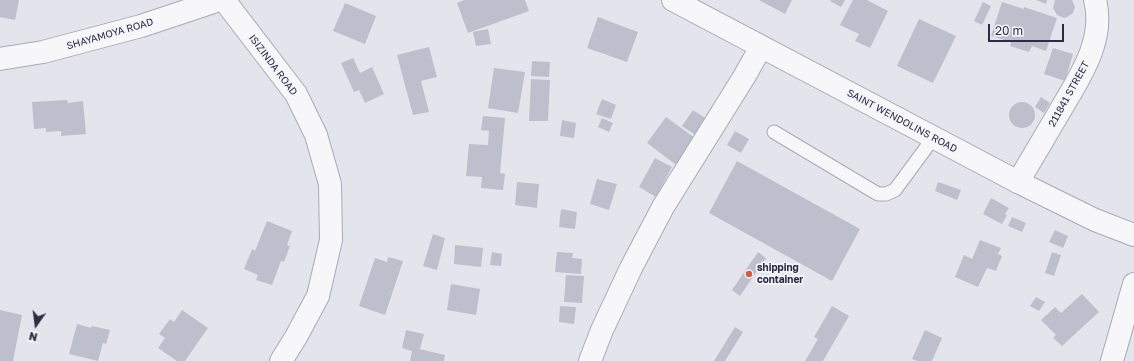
<!DOCTYPE html>
<style>
body{margin:0}
#map{position:relative;width:1134px;height:361px;overflow:hidden;background:#e4e4ec;font-family:"Golos Text",sans-serif}
canvas{display:block}
.north{position:absolute;left:16px;top:305px;width:40px;height:40px;-webkit-text-stroke:3px #f4f4f9;paint-order:stroke;rotate:194deg;font-size:11px;font-weight:700;line-height:16px;text-align:center;color:#2b2c45}
.north::after{content:'';display:block;margin:auto;width:14px;height:18px;background:#2b2c45;clip-path:polygon(50% 0,100% 100%,50% 72%,0 100%)}
.scale{position:absolute;left:988px;top:24px;width:76px;height:18px;box-sizing:border-box;border:2px solid #2b2c45;border-top:0;padding-left:5px;font-size:12px;line-height:14px;white-space:nowrap;color:#2b2c45;-webkit-text-stroke:3px #f4f4f9;paint-order:stroke}
</style>
<div id="map">
<canvas width="1134" height="361"></canvas>
<div class="north">N</div>
<div class="scale">20 m</div>
</div>
<script>
const ctx = document.querySelector('canvas').getContext('2d');
ctx.lineJoin = 'round';
function fillPath(path, color) { ctx.fillStyle = color; ctx.fill(path, 'evenodd'); }
function stroke(path, color, width, dash) { ctx.strokeStyle = color; ctx.lineWidth = width; ctx.lineCap = dash ? 'butt' : 'round'; ctx.setLineDash(dash || []); ctx.stroke(path); }
function drawText(font, color, halo, rows, align = 'center') {
  ctx.font = font + ' "Golos Text",sans-serif'; ctx.lineWidth = 3.5; ctx.setLineDash([]); ctx.textBaseline = 'middle'; ctx.strokeStyle = halo; ctx.fillStyle = color; for (const [text, x, y, turn = 0] of rows) {
    ctx.save(); ctx.translate(x, y); ctx.rotate((+turn || 0) * Math.PI / 180); ctx.textAlign = isNaN(turn) ? turn : align; if (halo) ctx.strokeText(text, 0, 0); ctx.fillText(text, 0, 0); ctx.restore();
  }
}
fillPath(new Path2D(`
 M 0,0 L 19,0 L 15,20 L 0,17 Z
 M 464,0 L 525,0 L 529,11 L 468,33 L 457,3 Z
 M 759,0 L 792,0 L 785,14 Z
 M 831,0 L 845,0 L 841,7 L 830,1 Z
 M 853,0 L 867,0 L 888,11 L 870,48 L 855,41 L 859,34 L 840,25 Z
 M 1036,0 L 1047,0 L 1046,4 Z
 M 1055,0 L 1072,0 L 1075,7 L 1073,13 L 1067,17 L 1064,18 L 1057,15 L 1053,8 Z
 M 983,2 L 991,6 L 982,25 L 974,21 Z
 M 1002,2 L 1024,9 L 1024,7 L 1057,18 L 1046,51 L 1032,46 L 1029,52 L 1010,46 L 1011,42 L 991,36 Z
 M 345,3 L 376,16 L 365,44 L 333,31 Z
 M 598,17 L 638,32 L 627,62 L 587,48 Z
 M 919,19 L 956,36 L 933,83 L 897,66 Z
 M 488,29 L 491,44 L 476,46 L 473,32 Z
 M 429,47 L 437,77 L 421,81 L 429,112 L 413,115 L 397,55 Z
 M 1053,48 L 1073,54 L 1065,81 L 1044,74 Z
 M 353,58 L 360,73 L 372,67 L 384,94 L 365,103 L 359,90 L 354,92 L 341,63 Z
 M 532,61 L 550,62 L 549,77 L 531,76 Z
 M 494,68 L 525,72 L 518,113 L 488,108 Z
 M 531,79 L 550,80 L 548,121 L 529,121 Z
 M 1041,97 L 1050,103 L 1044,113 L 1035,107 Z
 M 602,99 L 616,105 L 611,119 L 596,114 Z
 M 67,100 L 68,103 L 83,101 L 86,134 L 61,136 L 61,131 L 46,132 L 46,128 L 34,129 L 32,102 Z
 M1009 115a13 13 0 1 1 26 0a13 13 0 1 1-26 0Z
 M 693,110 L 708,120 L 697,136 L 682,126 Z
 M 483,116 L 505,118 L 500,173 L 505,174 L 503,190 L 481,188 L 482,177 L 466,176 L 469,144 L 488,145 L 489,131 L 481,130 Z
 M 666,117 L 699,141 L 679,167 L 647,143 Z
 M 602,118 L 613,123 L 609,132 L 598,127 Z
 M 562,120 L 576,123 L 574,138 L 560,136 Z
 M 735,131 L 749,139 L 741,153 L 727,145 Z
 M 655,158 L 672,167 L 656,197 L 639,187 Z
 M 737,161 L 860,229 L 832,281 L 709,213 Z
 M 597,179 L 617,184 L 609,210 L 590,204 Z
 M 517,182 L 539,184 L 537,208 L 515,205 Z
 M 938,182 L 961,190 L 957,200 L 935,191 Z
 M 991,198 L 1009,208 L 1005,214 L 1007,215 L 1002,224 L 983,214 Z
 M 561,209 L 577,212 L 575,229 L 559,227 Z
 M 1012,217 L 1026,223 L 1022,232 L 1008,226 Z
 M 267,221 L 292,231 L 287,245 L 290,246 L 284,262 L 281,261 L 272,285 L 256,280 L 258,275 L 244,269 L 252,249 L 255,251 Z
 M 1055,230 L 1068,236 L 1063,248 L 1049,242 Z
 M 433,234 L 445,238 L 437,270 L 423,266 Z
 M 980,240 L 1001,248 L 998,254 L 1002,256 L 996,271 L 987,268 L 978,287 L 955,277 L 964,255 L 972,259 Z
 M 455,245 L 483,248 L 481,267 L 454,264 Z
 M 492,252 L 502,254 L 501,266 L 490,265 Z
 M 557,252 L 573,253 L 572,258 L 582,259 L 581,274 L 555,272 Z
 M 758,252 L 766,258 L 740,296 L 732,290 Z
 M 1052,252 L 1061,255 L 1054,276 L 1045,273 Z
 M 388,257 L 403,261 L 385,315 L 359,306 L 375,258 L 387,262 Z
 M 566,275 L 584,276 L 582,303 L 564,302 Z
 M 451,284 L 480,289 L 476,315 L 447,310 Z
 M 1082,294 L 1099,312 L 1062,346 L 1053,338 L 1056,335 L 1041,320 L 1055,307 L 1061,313 Z
 M 1036,297 L 1045,302 L 1039,311 L 1030,306 Z
 M 560,306 L 576,307 L 574,324 L 559,322 Z
 M 832,306 L 849,316 L 823,361 L 805,361 L 818,339 L 814,337 Z
 M 0,310 L 22,315 L 13,361 L 0,361 Z
 M 182,310 L 208,328 L 185,361 L 177,361 L 158,348 L 165,338 L 159,334 L 170,319 L 174,322 Z
 M 77,324 L 91,328 L 92,326 L 110,330 L 106,344 L 103,343 L 98,361 L 69,354 Z
 M 735,327 L 743,332 L 725,361 L 714,361 Z
 M 406,330 L 424,334 L 420,349 L 445,355 L 444,361 L 410,361 L 412,351 L 402,348 Z
 M 925,330 L 942,338 L 932,361 L 917,361 L 912,359 Z`), '#bebfcc');
const service = new Path2D(`
 M 774,132 L 878,194 L 886,194 L 895,190 L 934,137`);
const minor = new Path2D(`
 M 224,0 L 296,94 L 316,135 L 330,184 L 331,240 L 318,296 L 296,337 L 281,361
 M 0,59 L 43,52 L 141,26 L 219,0
 M 1018,182 C 1031,160 1044,138 1057,116 C 1077,81 1106,42 1095,0
 M 590,361 L 602,330 L 631,268 L 663,207 L 744,77 L 761,47
 M 1112,361 L 1134,284`);
const tertiary = new Path2D(`
 M 673,0 L 1018,182 L 1095,220 L 1134,235`);
stroke(service, '#a9a9b7', 15);
stroke(minor, '#a9a9b7', 24);
stroke(tertiary, '#a9a9b7', 24);
stroke(service, '#f7f7fa', 13);
stroke(minor, '#f7f7fa', 22);
stroke(tertiary, '#f7f7fa', 22);
for (const [x, y, r, color] of [
 [749,274,4,"#d25c48"]
]) { const dot = new Path2D(); dot.arc(x, y, r, 0, 2 * Math.PI); ctx.fillStyle = color; ctx.fill(dot); stroke(dot, '#f4f4f9', 1.5); }
drawText('10px', '#2b2c45', '#f4f4f9', [
 ["SHAYAMOYA ROAD",110,34,-16],
 ["ISIZINDA ROAD",273,65,53],
 ["211841 STREET",1069,94,-61],
 ["SAINT WENDOLINS ROAD",902,121,28]
]);
drawText('bold 10px', '#2b2c45', '#f4f4f9', [
 ["shipping",757,268],
 ["container",757,280]
], 'left');
</script>
